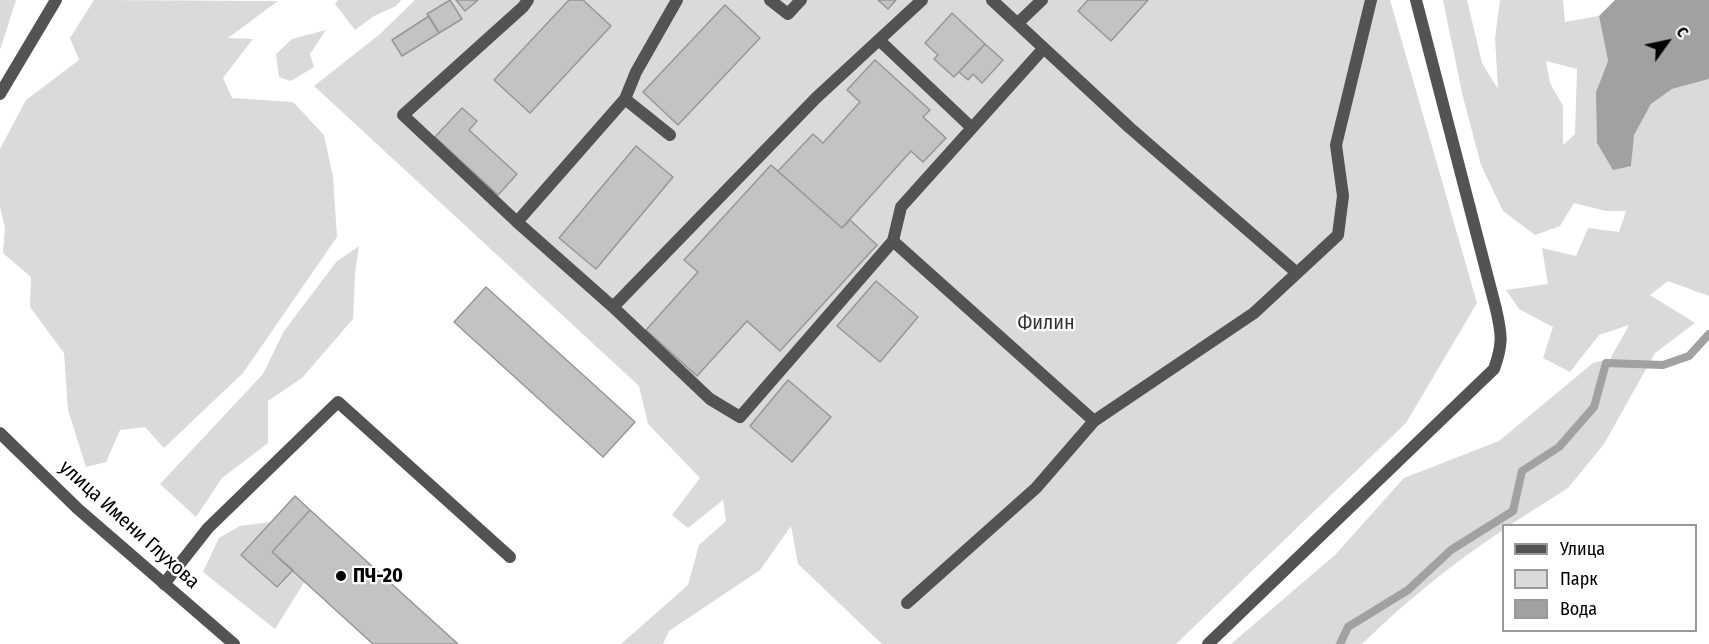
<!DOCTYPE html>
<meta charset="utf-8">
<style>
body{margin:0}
#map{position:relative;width:1709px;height:644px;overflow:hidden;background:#fff;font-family:"Fira Sans Condensed",sans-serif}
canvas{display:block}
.legend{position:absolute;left:1502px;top:524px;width:195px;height:108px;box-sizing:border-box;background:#fff;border:2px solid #999;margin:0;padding:8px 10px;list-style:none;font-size:18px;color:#000}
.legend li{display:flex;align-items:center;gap:12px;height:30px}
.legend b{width:30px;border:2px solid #999}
.north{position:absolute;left:1637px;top:12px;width:60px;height:60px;-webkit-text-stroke:4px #fff;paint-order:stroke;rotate:57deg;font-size:16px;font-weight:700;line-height:24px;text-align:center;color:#000}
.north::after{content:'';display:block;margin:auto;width:21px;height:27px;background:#000;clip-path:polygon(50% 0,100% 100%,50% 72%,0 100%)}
</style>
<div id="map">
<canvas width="1709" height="644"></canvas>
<ul class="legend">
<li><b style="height:8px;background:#535353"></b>Улица</li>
<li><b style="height:16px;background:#dadada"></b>Парк</li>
<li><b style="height:16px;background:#a1a1a1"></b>Вода</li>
</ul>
<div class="north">С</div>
</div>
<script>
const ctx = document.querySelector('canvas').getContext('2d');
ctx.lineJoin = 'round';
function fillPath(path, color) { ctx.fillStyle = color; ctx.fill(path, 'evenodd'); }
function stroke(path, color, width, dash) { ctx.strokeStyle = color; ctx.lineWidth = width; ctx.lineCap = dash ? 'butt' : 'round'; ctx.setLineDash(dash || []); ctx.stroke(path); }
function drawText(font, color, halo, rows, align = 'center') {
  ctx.font = font + ' "Fira Sans Condensed",sans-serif'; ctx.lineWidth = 4.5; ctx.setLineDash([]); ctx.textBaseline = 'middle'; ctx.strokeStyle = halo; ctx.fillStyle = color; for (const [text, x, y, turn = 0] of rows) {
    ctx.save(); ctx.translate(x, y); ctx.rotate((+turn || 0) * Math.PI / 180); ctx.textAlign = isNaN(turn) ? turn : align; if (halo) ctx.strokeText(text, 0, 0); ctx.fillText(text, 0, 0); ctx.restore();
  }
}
fillPath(new Path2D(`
 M 0,0 L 16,0 L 0,50 Z
 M 94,0 L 278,1 L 228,38 L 253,39 L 223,78 L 232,98 L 293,102 L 324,135 L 333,177 L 337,237 L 243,373 L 164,448 L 145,427 L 120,430 L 106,462 L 86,467 L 68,410 L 64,353 L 30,307 L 31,277 L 3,253 L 5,228 L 0,207 L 0,149 L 26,100 L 79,60 L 70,38 Z
 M 338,0 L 401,0 L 396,6 L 374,16 L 355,30 L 335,4 Z
 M 415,0 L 1390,0 L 1477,303 L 1406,423 L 1176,644 L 882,644 L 798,564 L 791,526 L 760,570 L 669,631 L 663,644 L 621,644 L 688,585 L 699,545 L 726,521 L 723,500 L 688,528 L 672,515 L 700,478 L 648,424 L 639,386 L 314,86 L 380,34 Z
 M 1443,0 L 1467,0 L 1482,63 L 1498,89 L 1495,38 L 1500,0 L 1563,0 L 1565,22 L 1599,16 L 1608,61 L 1596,92 L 1631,166 L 1633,135 L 1651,104 L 1672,89 L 1709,79 L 1709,296 L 1668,281 L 1650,295 L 1695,323 L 1655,353 L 1604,444 L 1568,488 L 1510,525 L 1504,526 L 1503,530 C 1453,563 1405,602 1362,644 L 1231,644 L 1335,555 L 1404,478 L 1499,441 L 1593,363 L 1610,359 L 1629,325 L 1599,335 L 1570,372 L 1543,358 L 1553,327 L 1519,309 L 1506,290 L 1548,284 L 1542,248 L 1576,256 L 1588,228 L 1619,232 L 1626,211 L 1606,211 L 1574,203 L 1560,226 L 1535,235 L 1503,211 L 1481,165 L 1462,93 ZM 1546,61 L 1577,69 L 1575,134 L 1563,145 L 1563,106 L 1550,83 Z
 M 326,30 L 310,54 L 314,67 L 291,81 L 279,77 L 276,54 L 292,39 Z
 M 359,246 L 355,274 L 353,319 L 302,378 L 268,401 L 268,443 L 222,478 L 196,517 L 160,484 L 263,374 L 284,331 L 337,261 Z
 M 271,522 L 242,555 L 277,587 L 293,570 L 305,581 L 275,629 L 203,572 L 219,538 L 240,526 Z`), '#dadada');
fillPath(new Path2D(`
 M 1615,0 L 1709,0 L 1709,79 L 1672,89 L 1651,104 L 1634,135 L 1631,166 L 1613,170 L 1597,143 L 1596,92 L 1608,61 L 1599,16 Z`), '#a1a1a1');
stroke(new Path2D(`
 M 1340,644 L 1348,627 L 1408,590 L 1451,550 L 1513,511 L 1522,471 L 1559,447 L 1594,407 L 1606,363 L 1663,365 L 1689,356 L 1709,334`), '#a1a1a1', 8);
const building = new Path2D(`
 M 450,0 L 462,19 L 439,33 L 427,14 Z
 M 456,0 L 478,0 L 465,11 Z
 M 569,0 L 583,0 L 611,26 L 530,113 L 494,80 Z
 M 878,0 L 896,0 L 888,9 Z
 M 1088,0 L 1148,0 L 1111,41 L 1078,11 Z
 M 725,5 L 760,38 L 678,125 L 643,92 Z
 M 952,13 L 985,44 L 954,77 L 934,59 L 938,55 L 925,43 Z
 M 429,16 L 439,33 L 402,56 L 392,40 Z
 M 985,44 L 1003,60 L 982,83 L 973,74 L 968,80 L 959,72 Z
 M 875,60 L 930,110 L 923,117 L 946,138 L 923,162 L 911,151 L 842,228 L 778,171 L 813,134 L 823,143 L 860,102 L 847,90 Z
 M 462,108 L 477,121 L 469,130 L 517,174 L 498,195 L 435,137 Z
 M 636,146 L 673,177 L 596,269 L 559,238 Z
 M 771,165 L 842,228 L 850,220 L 877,245 L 780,351 L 747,321 L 697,376 L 646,330 L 698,272 L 684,260 Z
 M 876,281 L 918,317 L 880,362 L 837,326 Z
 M 486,287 L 635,422 L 603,457 L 454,322 Z
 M 788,380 L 831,417 L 792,462 L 750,426 Z
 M 295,496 L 310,510 L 272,552 L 293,570 L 277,587 L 241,555 Z
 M 310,510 L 458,644 L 373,644 L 272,552 Z`);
fillPath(building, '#c3c3c3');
stroke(building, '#979797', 1.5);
stroke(new Path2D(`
 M 770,0 L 788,14 L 801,0
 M 992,0 L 1130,128 L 1297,273
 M 1018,23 L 1042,0
 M 879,40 L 972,128
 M 625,99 L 636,72 L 677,0
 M 670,135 L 625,99 L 517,222 L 613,307 L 710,399 L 740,417 L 893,241 L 901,207 L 1043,49
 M 517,222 L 403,115 L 523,7 L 528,0
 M 893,241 L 1094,421
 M 613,307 L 816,98 L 922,0
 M 164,584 L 208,528 L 338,402 L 510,557
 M 907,603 L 1036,488 L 1094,421 L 1254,313 L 1338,235 L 1343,196 L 1336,145 L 1371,0
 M 1208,644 L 1494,369 C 1503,344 1502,335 1496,309 L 1416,0`), '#535353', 12);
stroke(new Path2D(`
 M 0,94 L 56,0
 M 0,433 L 78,509 L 234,644`), '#535353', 12);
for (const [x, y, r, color] of [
 [341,576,6,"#000"]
]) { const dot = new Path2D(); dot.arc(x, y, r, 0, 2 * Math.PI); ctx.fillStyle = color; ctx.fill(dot); stroke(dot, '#fff', 2); }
drawText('20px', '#313131', '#fff', [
 ["Филин",1046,323]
]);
drawText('20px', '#000', '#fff', [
 ["улица Имени Глухова",129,525,42]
]);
drawText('bold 20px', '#000', '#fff', [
 ["ПЧ-20",353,576]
], 'left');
</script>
